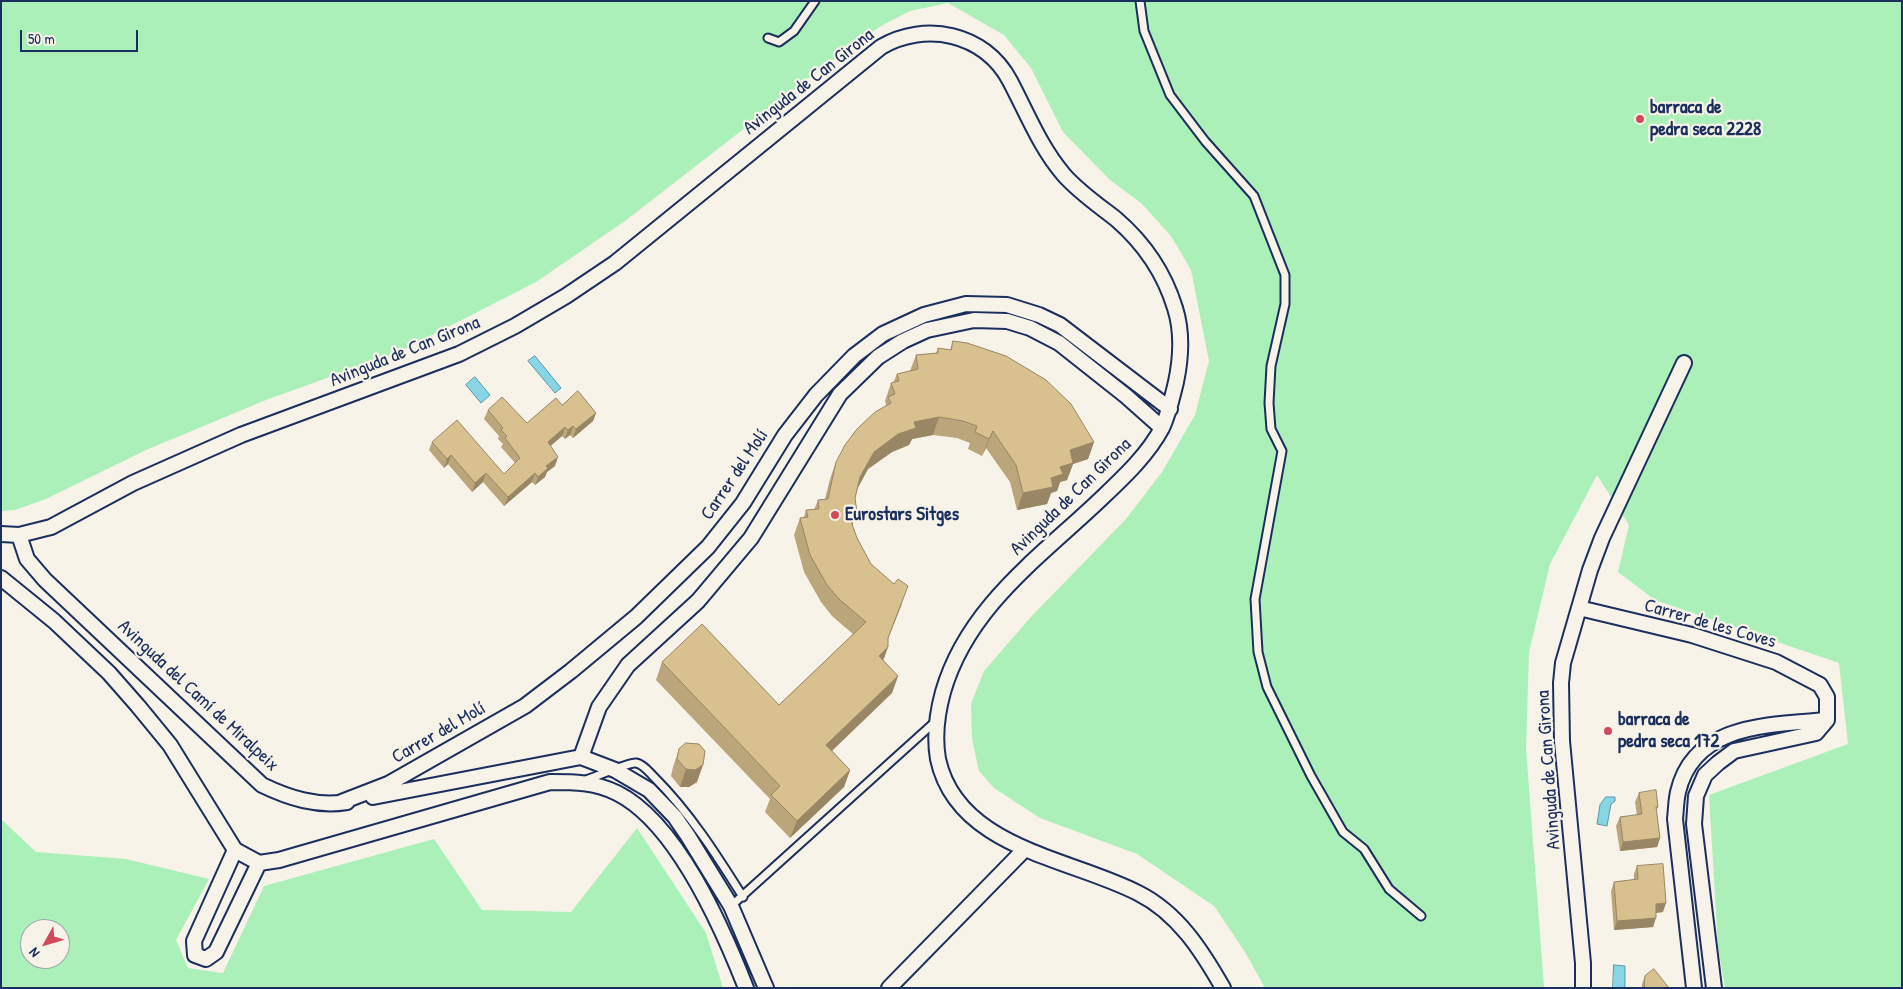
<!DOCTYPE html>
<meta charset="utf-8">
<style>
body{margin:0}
#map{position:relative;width:1903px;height:989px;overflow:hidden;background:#f7f3e8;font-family:"Patrick Hand",sans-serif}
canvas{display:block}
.frame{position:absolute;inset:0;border:2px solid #1b2f5e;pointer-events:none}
.north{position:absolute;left:20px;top:919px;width:50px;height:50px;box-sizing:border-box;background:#f7f3e8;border:1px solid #9fa5b1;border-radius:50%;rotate:231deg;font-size:14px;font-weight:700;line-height:20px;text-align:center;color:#1b2f5e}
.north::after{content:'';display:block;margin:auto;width:18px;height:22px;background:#d1495b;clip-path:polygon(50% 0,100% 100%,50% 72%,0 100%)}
.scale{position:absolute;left:20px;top:30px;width:118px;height:22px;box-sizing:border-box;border:2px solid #1b2f5e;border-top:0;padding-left:6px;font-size:15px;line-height:18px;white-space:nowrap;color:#1b2f5e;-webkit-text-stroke:4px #f7f3e8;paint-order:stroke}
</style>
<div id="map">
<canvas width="1903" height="989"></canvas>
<div class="frame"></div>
<div class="north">N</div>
<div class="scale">50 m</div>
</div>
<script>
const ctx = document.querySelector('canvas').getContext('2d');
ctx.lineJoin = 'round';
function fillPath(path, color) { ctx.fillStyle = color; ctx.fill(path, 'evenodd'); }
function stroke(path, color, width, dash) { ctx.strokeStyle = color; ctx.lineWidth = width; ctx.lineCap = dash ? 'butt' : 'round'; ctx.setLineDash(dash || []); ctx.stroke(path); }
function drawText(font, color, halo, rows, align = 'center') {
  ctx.font = font + ' "Patrick Hand",sans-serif'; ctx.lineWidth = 4.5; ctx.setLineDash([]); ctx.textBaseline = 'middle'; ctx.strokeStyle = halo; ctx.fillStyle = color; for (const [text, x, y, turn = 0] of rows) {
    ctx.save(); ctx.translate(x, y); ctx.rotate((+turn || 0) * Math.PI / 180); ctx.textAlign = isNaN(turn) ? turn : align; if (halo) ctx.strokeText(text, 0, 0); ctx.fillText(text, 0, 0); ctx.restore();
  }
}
fillPath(new Path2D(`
 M 1,1 L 1902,1 L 1902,988 L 1725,988 L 1718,947 L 1709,795 L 1848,744 L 1839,663 L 1655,600 L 1618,572 L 1629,525 L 1597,475 L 1550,564 L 1529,652 L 1526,748 L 1544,988 L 1265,988 L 1245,952 L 1214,906 L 1137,854 L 1040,818 L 994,788 L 979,771 L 972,739 L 971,704 L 984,671 L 1030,618 L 1126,519 L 1162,472 L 1195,415 L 1209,361 L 1191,270 L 1171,236 L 1141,203 L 1110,180 L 1063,132 L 1031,68 L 1004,35 L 948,3 L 910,11 L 881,26 L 826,65 L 625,221 L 536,282 L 399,352 L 266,400 L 146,450 L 46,499 L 15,510 L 1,511 Z
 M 1,819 L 36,852 L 126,859 L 209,879 L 176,940 L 188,968 L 223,973 L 264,886 L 434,839 L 482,910 L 571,912 L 637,828 L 706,933 L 723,988 L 1,988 ZM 30,929 L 60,929 L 60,959 L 30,959 Z`), '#abefb9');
const water = new Path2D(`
 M 535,356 L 561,388 L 555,393 L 528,361 Z
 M 475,377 L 490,395 L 481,403 L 466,385 Z
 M 1606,797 L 1615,797 L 1615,801 L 1611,804 L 1607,826 L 1597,824 L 1600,805 Z
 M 1614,965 L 1625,966 L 1625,988 L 1613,988 Z`);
fillPath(water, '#87d6e4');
stroke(water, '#5c93ae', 1);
const lane = new Path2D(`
 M 1140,1 L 1144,31 L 1170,95 L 1205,141 L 1254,196 L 1285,275 L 1285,304 L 1271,366 L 1269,403 L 1271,429 L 1282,451 L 1255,599 L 1258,652 L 1267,687 L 1311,776 L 1343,832 L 1364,849 L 1389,889 L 1421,916
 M 768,38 L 779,42 L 794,31 L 815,1
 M 586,780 C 595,777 629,762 636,763 C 643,764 649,772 654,777 C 690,813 716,854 743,897
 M 731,906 L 936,721`);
const street = new Path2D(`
 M 1,534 L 19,535 L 51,527 L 133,483 L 241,435 L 459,354 L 515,326 L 566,296 L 615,263 L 881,47 C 925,21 985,33 1010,81 C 1027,113 1040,147 1064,175 C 1079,192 1098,205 1116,219 C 1145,244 1164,272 1175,308 C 1183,333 1181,358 1176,382 C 1172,398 1169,413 1162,428 C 1148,454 1126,475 1105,495 C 1043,555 968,605 943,692 C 937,714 934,736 938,759 C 957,848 1070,858 1138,893 C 1178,913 1202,951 1223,988
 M 19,535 L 27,559 L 45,580 L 262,785 C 289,798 317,807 347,802
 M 1,578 L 54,621 L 109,673 L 138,706 L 170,745 L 235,850 L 259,863 L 279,860 L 550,782 C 574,782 595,782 617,793 C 677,823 722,927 746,988
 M 1579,608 L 1692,635 L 1776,662 L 1820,685 L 1827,697 L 1827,720
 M 581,757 L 599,707 L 628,665 L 698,601 L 751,538 L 840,394 L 878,357 L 903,341 L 927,330 L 974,320 L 1007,321 L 1030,328 L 1059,343 L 1126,396 L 1162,428
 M 373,797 L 581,757 L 615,770 L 649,790 L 675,817 L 688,836 L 731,906 L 766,988
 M 339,803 L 388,784 L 525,706 L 571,671 L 636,617 L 708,547 L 743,503 L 785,435 L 816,395 L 854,356 L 883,334 L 924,315 L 966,304 L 1007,305 L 1039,315 L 1060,325 L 1170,409
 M 235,850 L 194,941 L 195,955 L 206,959 L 216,952 L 259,863
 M 889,988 L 1025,849
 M 1583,988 L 1583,963 L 1562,741 L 1561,683 L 1563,663 L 1590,570 L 1602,538 L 1684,363
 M 1694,988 L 1675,819 C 1676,810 1676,801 1678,792 C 1694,723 1770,725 1827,720
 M 1714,988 L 1694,824 L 1696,796 L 1705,775 L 1718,763 L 1734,751 L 1816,733 L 1827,720`);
stroke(lane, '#1b2f5e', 11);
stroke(street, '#1b2f5e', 18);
stroke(lane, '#f7f3e8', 7);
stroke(street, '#f7f3e8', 14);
fillPath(new Path2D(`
 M 953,341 L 1094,442 L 1088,459 L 1073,464 L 1067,480 L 1060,482 L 1057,491 L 1051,493 L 1047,504 L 1017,510 L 1010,482 L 986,448 L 982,456 L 968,449 L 970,443 L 957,438 L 933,435 L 912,439 L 909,445 L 892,452 L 868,469 L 858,487 L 855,498 L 857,512 L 852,525 L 857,538 L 871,564 L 902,604 L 888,639 L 888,647 L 883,660 L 898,676 L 892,693 L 832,751 L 850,770 L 844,787 L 790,838 L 765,812 L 770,799 L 656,680 L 662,662 L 779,705 L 853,634 L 832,616 L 821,602 L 804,572 L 794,535 L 800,518 L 804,517 L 806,510 L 814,510 L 818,500 L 825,499 L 830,479 L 836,462 L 885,407 L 886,404 L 885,401 L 891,383 L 893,383 L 897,374 L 910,371 L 916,355 L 936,353 L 938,348 L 950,350 Z
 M 562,405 L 596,413 L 593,421 L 573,438 L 570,435 L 565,439 L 562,436 L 550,446 L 555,466 L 547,472 L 545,477 L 535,485 L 532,482 L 504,506 L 483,482 L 472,492 L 448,464 L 444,468 L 429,450 L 432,442 L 504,474 L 515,463 L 501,447 L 503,444 L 498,439 L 499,436 L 484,419 L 488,410 L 527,423 Z
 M 679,749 L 697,782 L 689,787 L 680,787 L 671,776 L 673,767 Z
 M 1639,793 L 1658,807 L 1656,812 L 1660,838 L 1657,847 L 1620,851 L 1616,826 L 1620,817 L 1637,815 L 1635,802 Z
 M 1637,866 L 1663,912 L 1656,913 L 1653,927 L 1614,930 L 1611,891 L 1614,882 L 1634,880 L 1634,874 Z
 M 1645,976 L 1669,988 L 1642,988 L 1642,984 Z`), '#bba57b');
fillPath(new Path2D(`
 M 596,413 L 593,421 L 573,438 L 576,429 Z
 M 939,417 L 933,435 L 912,439 L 909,445 L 892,452 L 868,469 L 854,495 L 860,477 L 874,452 L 914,422 Z
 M 573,426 L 570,435 L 565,439 L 568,430 Z
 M 565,427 L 562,436 L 545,451 L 548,442 Z
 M 993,431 L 986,448 L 982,456 L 989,439 Z
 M 1094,442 L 1088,459 L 1073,464 L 1067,480 L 1060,482 L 1057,491 L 1051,493 L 1047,504 L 1017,510 L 1023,493 L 1060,467 L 1070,450 Z
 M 451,455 L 448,464 L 444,468 L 447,459 Z
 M 558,457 L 555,466 L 547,472 L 545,477 L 535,485 L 538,477 L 546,466 Z
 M 486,473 L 483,482 L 472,492 L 475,483 Z
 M 535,473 L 532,482 L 504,506 L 508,497 Z
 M 857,512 L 851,529 L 848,513 Z
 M 908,586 L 882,652 L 888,647 L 882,664 L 879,656 Z
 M 898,676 L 892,693 L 820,762 L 826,745 Z
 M 703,765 L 697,782 L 689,787 L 680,787 L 686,769 Z
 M 850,770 L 844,787 L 790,838 L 797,821 Z
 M 1660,838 L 1657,847 L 1620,851 L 1623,842 Z
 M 1666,903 L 1663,912 L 1653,913 L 1656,904 Z
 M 1656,918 L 1653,927 L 1614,930 L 1617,921 Z`), '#988664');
const building = new Path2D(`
 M 953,341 L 967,343 L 1006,356 L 1046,380 L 1071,404 L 1094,442 L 1070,450 L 1073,463 L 1060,467 L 1063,474 L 1051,478 L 1053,487 L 1023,493 L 1016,465 L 993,431 L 989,439 L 975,432 L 977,426 L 963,421 L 939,417 L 914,422 L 916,428 L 898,434 L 874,452 L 860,477 L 855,498 L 857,512 L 848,513 L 857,538 L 871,564 L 894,584 L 898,579 L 908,586 L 888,638 L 888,647 L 879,656 L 898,676 L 826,745 L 850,770 L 797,821 L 771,795 L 780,786 L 662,662 L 702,624 L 779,705 L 866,622 L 839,599 L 827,585 L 810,555 L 800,518 L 808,517 L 806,510 L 819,509 L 818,500 L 828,499 L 836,462 L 845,445 L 857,429 L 875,412 L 891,403 L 888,397 L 895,394 L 891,383 L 899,381 L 897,374 L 918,369 L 916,355 L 938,353 L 938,348 L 951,350 Z
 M 578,391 L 596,413 L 576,429 L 573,426 L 568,430 L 565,427 L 548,442 L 558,457 L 546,466 L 548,468 L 538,477 L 535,473 L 508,497 L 486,473 L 475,483 L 451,455 L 447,459 L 432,442 L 457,420 L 504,474 L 520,458 L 505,438 L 507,436 L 501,430 L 503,428 L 488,410 L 502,397 L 527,423 L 556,398 L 562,405 Z
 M 686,743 L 699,744 L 705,751 L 703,765 L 695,770 L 686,769 L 677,759 L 679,749 Z
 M 1656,790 L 1658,807 L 1656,807 L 1660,838 L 1623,842 L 1620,817 L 1642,814 L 1639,793 Z
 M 1663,864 L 1666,903 L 1656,904 L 1656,918 L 1617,921 L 1614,882 L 1638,879 L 1637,866 Z
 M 1654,969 L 1669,988 L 1644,988 L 1645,976 Z`);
fillPath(building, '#d9c08f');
stroke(building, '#988664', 1);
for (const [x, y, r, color] of [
 [1640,119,5,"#d1495b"],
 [835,515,5,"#d1495b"],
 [1608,731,5,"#d1495b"]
]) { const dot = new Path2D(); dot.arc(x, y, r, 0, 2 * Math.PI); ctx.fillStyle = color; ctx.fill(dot); stroke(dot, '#f7f3e8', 2); }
drawText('19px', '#1b2f5e', '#f7f3e8', [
 ["Avinguda de Can Girona",809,82,-38],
 ["Avinguda de Can Girona",405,352,-22],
 ["Carrer del Molí",735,475,-56],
 ["Avinguda de Can Girona",1071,497,-44],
 ["Carrer de les Coves",1710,624,16],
 ["Avinguda del Camí de Miralpeix",198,696,43],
 ["Carrer del Molí",439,733,-30],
 ["Avinguda de Can Girona",1549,770,-94]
]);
drawText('bold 19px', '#1b2f5e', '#f7f3e8', [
 ["barraca de",1650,108],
 ["pedra seca 2228",1650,130],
 ["Eurostars Sitges",845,515],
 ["barraca de",1618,720],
 ["pedra seca 172",1618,742]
], 'left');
</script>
